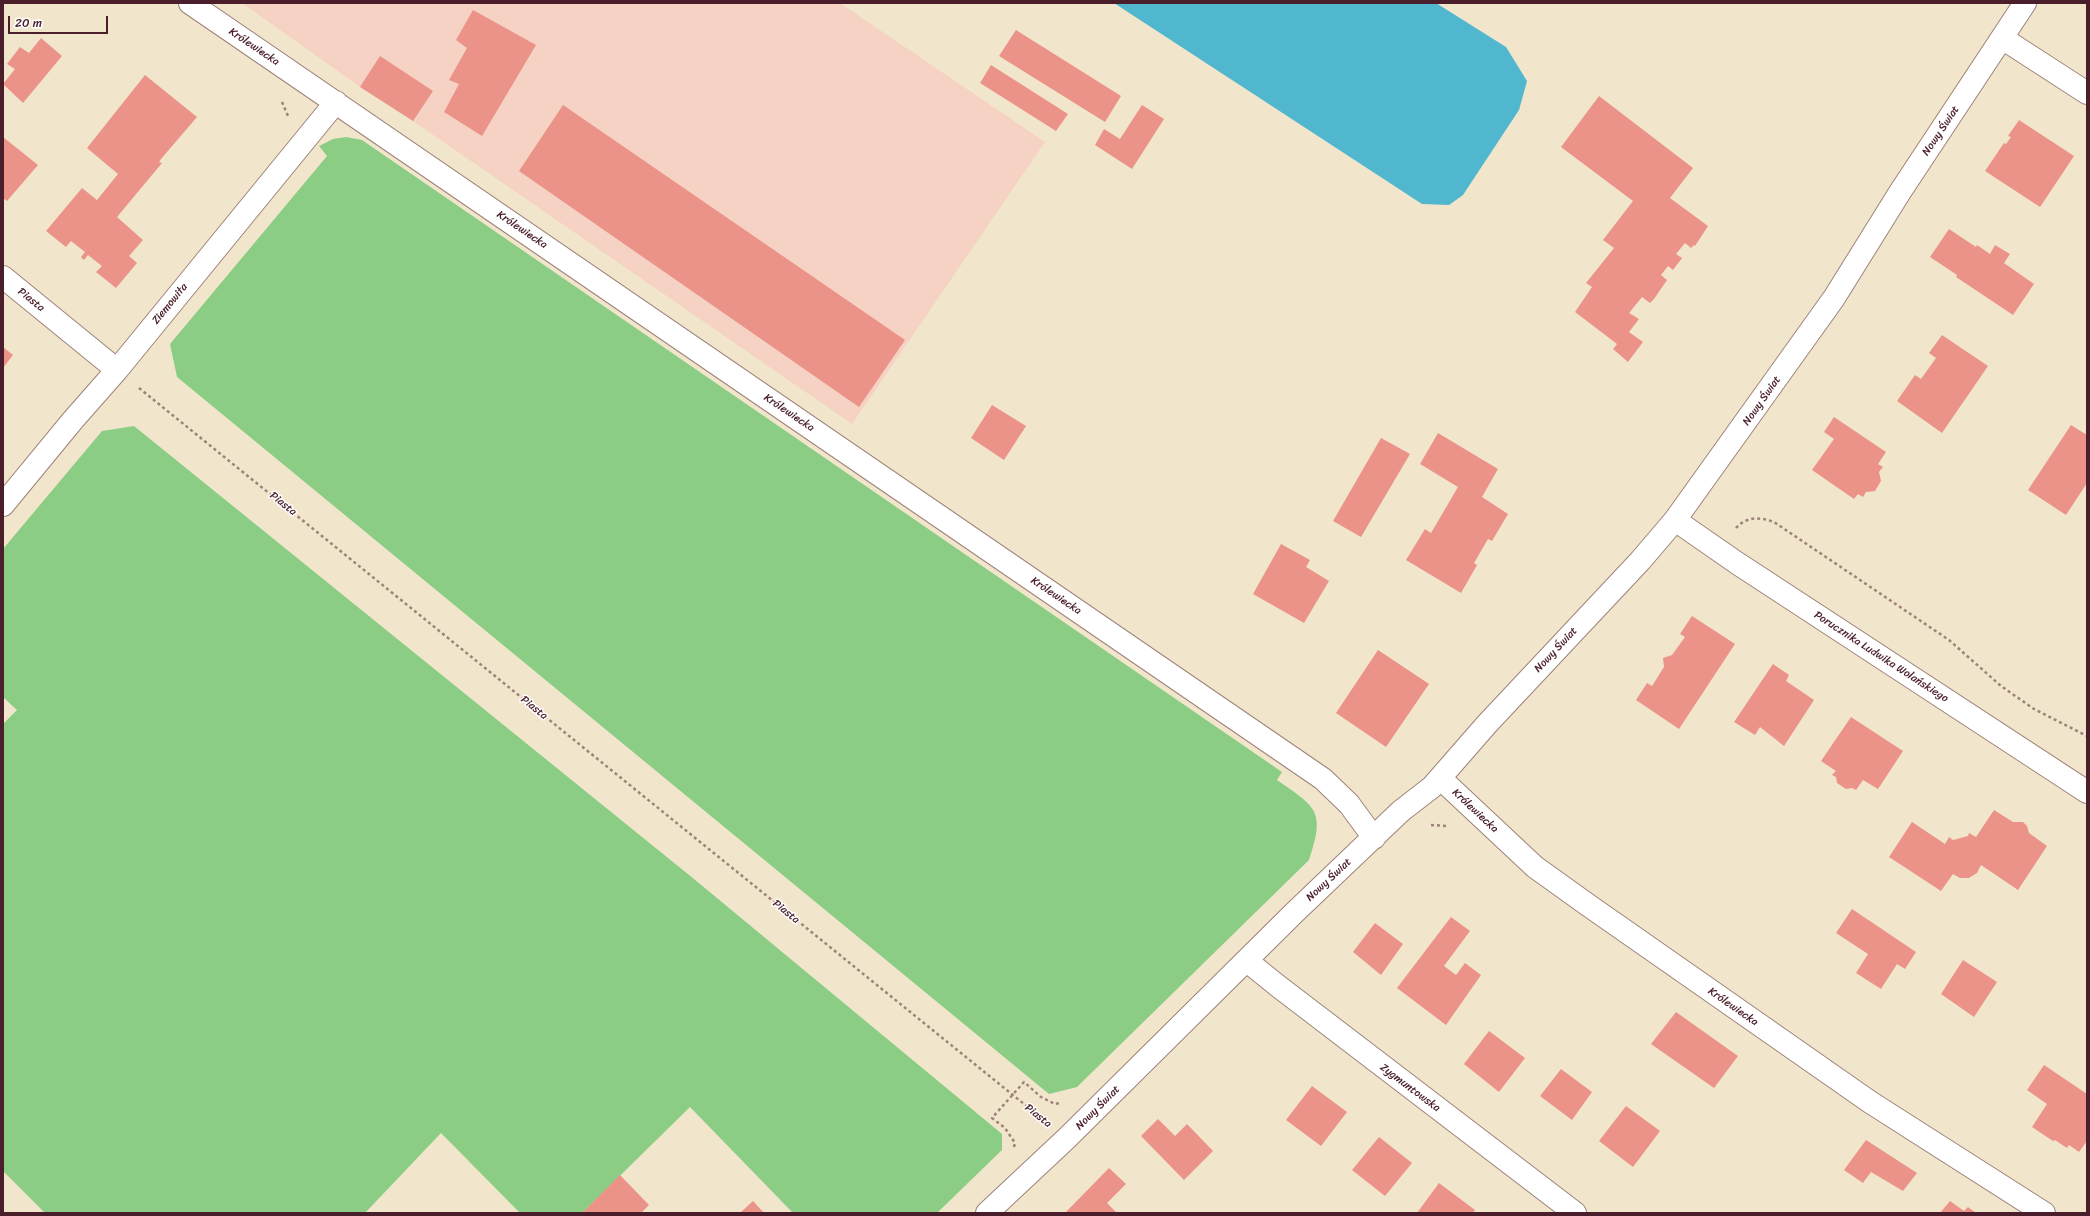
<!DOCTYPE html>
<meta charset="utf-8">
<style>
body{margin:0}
#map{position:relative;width:2090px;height:1216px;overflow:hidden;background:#f1e6cb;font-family:Sriracha,sans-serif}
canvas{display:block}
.frame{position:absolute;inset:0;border:4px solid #4a1f2b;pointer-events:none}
.scale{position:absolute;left:8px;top:16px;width:100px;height:18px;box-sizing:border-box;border:2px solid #4a1f2b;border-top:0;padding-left:5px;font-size:12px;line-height:14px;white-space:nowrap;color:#4a1f2b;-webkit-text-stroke:3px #fff;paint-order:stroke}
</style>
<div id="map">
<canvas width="2090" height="1216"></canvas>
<div class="frame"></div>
<div class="scale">20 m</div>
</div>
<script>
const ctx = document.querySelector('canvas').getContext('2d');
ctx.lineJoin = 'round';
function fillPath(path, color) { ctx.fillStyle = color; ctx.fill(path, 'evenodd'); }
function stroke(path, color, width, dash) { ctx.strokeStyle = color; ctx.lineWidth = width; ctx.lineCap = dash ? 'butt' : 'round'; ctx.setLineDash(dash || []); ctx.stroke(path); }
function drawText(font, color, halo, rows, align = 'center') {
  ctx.font = font + ' Sriracha,sans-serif'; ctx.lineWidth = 3; ctx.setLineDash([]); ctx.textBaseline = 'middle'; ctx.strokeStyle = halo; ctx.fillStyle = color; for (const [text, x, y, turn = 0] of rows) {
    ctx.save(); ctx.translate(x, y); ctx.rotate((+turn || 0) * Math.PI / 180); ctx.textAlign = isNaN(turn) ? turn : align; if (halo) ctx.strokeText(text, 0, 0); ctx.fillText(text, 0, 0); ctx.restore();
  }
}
fillPath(new Path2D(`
 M 242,3 L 840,3 L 1045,142 L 852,424 L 413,121 L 360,87 Z`), '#f5d2c3');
fillPath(new Path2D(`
 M 346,137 L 362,140 L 1282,772 L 1277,780 C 1316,807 1326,811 1309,860 L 1077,1087 L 1049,1094 L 177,377 L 170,344 L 327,156 L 319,146 L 333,139 Z
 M 134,426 L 694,879 L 1002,1134 L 1002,1150 L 937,1213 L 793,1213 L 690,1107 L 582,1213 L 520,1213 L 441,1133 L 365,1213 L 45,1213 L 3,1171 L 3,724 L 17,710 L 3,697 L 3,549 L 102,431 Z`), '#8bcd85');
fillPath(new Path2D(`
 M 1114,3 L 1436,3 L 1506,47 L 1527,81 L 1519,110 L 1463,195 L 1449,205 L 1422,204 Z`), '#50b7cf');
fillPath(new Path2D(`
 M 473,10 L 536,45 L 482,136 L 444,112 L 459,84 L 449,80 L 467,48 L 456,40 Z
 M 1016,30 L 1121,96 L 1105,122 L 999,56 Z
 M 41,38 L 62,56 L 23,103 L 3,84 L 15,69 L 7,64 L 20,47 L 29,53 Z
 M 380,56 L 433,91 L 413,121 L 360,87 Z
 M 991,65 L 1068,114 L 1056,131 L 980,83 Z
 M 145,75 L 197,117 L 161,159 L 159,162 L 162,163 L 117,217 L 143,240 L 129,256 L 137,263 L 116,288 L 96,272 L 102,266 L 88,255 L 84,260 L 81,257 L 85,252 L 71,241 L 66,247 L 46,231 L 82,188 L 97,200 L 118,174 L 87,148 Z
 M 1599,96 L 1693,168 L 1670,198 L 1708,226 L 1695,246 L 1694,245 L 1691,248 L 1685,243 L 1676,254 L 1682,258 L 1673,270 L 1668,266 L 1661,275 L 1667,280 L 1654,299 L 1650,303 L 1642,297 L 1629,313 L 1639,319 L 1629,332 L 1643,342 L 1628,362 L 1613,349 L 1617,344 L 1575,312 L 1592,287 L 1586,283 L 1614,248 L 1603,240 L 1633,201 L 1561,147 Z
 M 563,105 L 905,340 L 859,407 L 519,171 Z
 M 1142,105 L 1164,119 L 1132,169 L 1095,145 L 1104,129 L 1120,139 Z
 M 2019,120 L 2074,156 L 2040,207 L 1985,171 L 2004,143 L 2006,144 L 2011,137 L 2008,136 Z
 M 3,137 L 38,165 L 7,201 L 3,198 Z
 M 1949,229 L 1976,247 L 1977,245 L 1990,254 L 1995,245 L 2010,254 L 2004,263 L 2034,284 L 2013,315 L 1956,277 L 1957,275 L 1930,257 Z
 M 1942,335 L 1988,366 L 1942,433 L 1897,401 L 1915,375 L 1921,379 L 1936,358 L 1929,353 Z
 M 3,347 L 13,355 L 3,368 Z
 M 992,405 L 1026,426 L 1004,460 L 971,438 Z
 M 1834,417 L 1886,452 L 1878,464 L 1883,467 L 1879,472 L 1881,481 L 1875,491 L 1866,492 L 1863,497 L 1858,494 L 1854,499 L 1812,470 L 1834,439 L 1824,432 Z
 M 2071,425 L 2087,435 L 2087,483 L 2066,515 L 2028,490 Z
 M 1438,433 L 1498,469 L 1482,497 L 1508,514 L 1492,541 L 1488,539 L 1474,563 L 1477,565 L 1461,593 L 1406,560 L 1425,529 L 1431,533 L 1458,487 L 1420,464 Z
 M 1381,438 L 1410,454 L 1361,537 L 1333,521 Z
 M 1281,544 L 1310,560 L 1306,567 L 1329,581 L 1304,623 L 1253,594 Z
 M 1692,616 L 1735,644 L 1679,729 L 1636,700 L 1647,683 L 1652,686 L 1664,667 L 1663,658 L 1672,655 L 1685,637 L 1680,634 Z
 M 1378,650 L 1429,684 L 1386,747 L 1336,713 Z
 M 1773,664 L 1789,675 L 1786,681 L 1814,700 L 1784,746 L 1760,727 L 1755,735 L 1734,722 Z
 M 1851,717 L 1903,751 L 1878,789 L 1863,780 L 1856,790 L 1852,788 L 1846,789 L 1837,783 L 1836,777 L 1832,775 L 1836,771 L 1821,761 Z
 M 1994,810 L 2013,822 L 2023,822 L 2027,826 L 2029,833 L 2047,846 L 2018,890 L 1981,865 L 1977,873 L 1969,878 L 1960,878 L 1953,874 L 1941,891 L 1889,857 L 1912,822 L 1945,844 L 1949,837 L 1953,840 L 1968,836 L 1969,833 L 1976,837 Z
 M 1852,909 L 1916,952 L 1905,969 L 1897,964 L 1881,989 L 1856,973 L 1868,954 L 1836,933 Z
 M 1451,917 L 1470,931 L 1444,966 L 1456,975 L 1465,963 L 1481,975 L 1446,1025 L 1397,988 Z
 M 1375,923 L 1403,944 L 1381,975 L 1353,952 Z
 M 1963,960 L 1997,982 L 1974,1017 L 1941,994 Z
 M 1676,1012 L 1738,1056 L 1714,1088 L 1651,1044 Z
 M 1489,1031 L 1525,1058 L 1499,1092 L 1464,1064 Z
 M 2044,1065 L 2087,1094 L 2087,1141 L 2079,1152 L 2069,1145 L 2067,1148 L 2055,1140 L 2053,1141 L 2032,1127 L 2047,1104 L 2027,1090 Z
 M 1561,1069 L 1592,1092 L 1572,1120 L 1540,1096 Z
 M 1312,1086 L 1347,1112 L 1321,1146 L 1286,1120 Z
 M 1626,1106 L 1660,1131 L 1633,1167 L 1599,1141 Z
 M 1158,1119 L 1175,1136 L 1187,1124 L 1213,1151 L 1184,1180 L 1141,1136 Z
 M 1379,1137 L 1412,1163 L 1385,1196 L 1352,1170 Z
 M 1866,1140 L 1917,1173 L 1903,1191 L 1871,1172 L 1863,1183 L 1844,1170 Z
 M 1109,1168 L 1126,1184 L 1107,1203 L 1117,1213 L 1065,1213 Z
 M 620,1175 L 649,1205 L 641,1213 L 582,1213 Z
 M 1439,1183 L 1475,1210 L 1473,1213 L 1417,1213 Z
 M 753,1201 L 764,1213 L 740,1213 Z
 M 1950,1201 L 1964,1211 L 1968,1207 L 1976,1213 L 1940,1213 Z`), '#eb9389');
const minor = new Path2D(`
 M 190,3 L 1323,779 L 1349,804 L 1374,838
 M 2002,38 L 2087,93
 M 3,277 L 117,370
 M 3,505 L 73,420 L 117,370 L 336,102
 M 1675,520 L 1737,563 L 2087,792
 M 1440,778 L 1535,867 L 1588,905 L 1870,1102 L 2044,1213
 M 1247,961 L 1278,986 L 1575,1213
 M 987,1213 L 1067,1138 L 1295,912 L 1401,811 L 1432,787 L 1487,724 L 1640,561 L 1675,520 L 1834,298 L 1900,192 L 2025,3`);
stroke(minor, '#9e827b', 24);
stroke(new Path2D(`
 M 282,102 L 288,116
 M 139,388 L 1045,1121
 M 1736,528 C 1747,516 1760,517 1774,522 L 1949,640 L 2001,686 L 2034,709 L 2087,736
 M 1431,825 L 1448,826
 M 1014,1147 L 1015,1143 L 1005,1128 L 992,1118 L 1024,1082 L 1041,1097 L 1055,1104 L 1061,1103`), '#9e827b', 2.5, [3, 3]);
stroke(minor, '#fff', 22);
drawText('11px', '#4a1f2b', '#fff', [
 ["Królewiecka",254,47,34],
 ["Nowy Świat",1941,131,-56],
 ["Królewiecka",522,230,34],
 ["Piasta",31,300,39],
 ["Ziemowita",170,304,-51],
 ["Nowy Świat",1762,401,-55],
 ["Królewiecka",789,413,34],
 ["Piasta",283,504,39],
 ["Królewiecka",1056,596,34],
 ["Nowy Świat",1556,650,-47],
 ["Porucznika Ludwika Wolańskiego",1881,657,33],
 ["Piasta",534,708,39],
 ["Królewiecka",1475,811,43],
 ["Nowy Świat",1329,880,-43],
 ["Piasta",786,912,39],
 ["Królewiecka",1733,1007,35],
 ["Zygmuntowska",1410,1088,37],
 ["Nowy Świat",1098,1108,-45],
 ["Piasta",1038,1116,38]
]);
</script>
